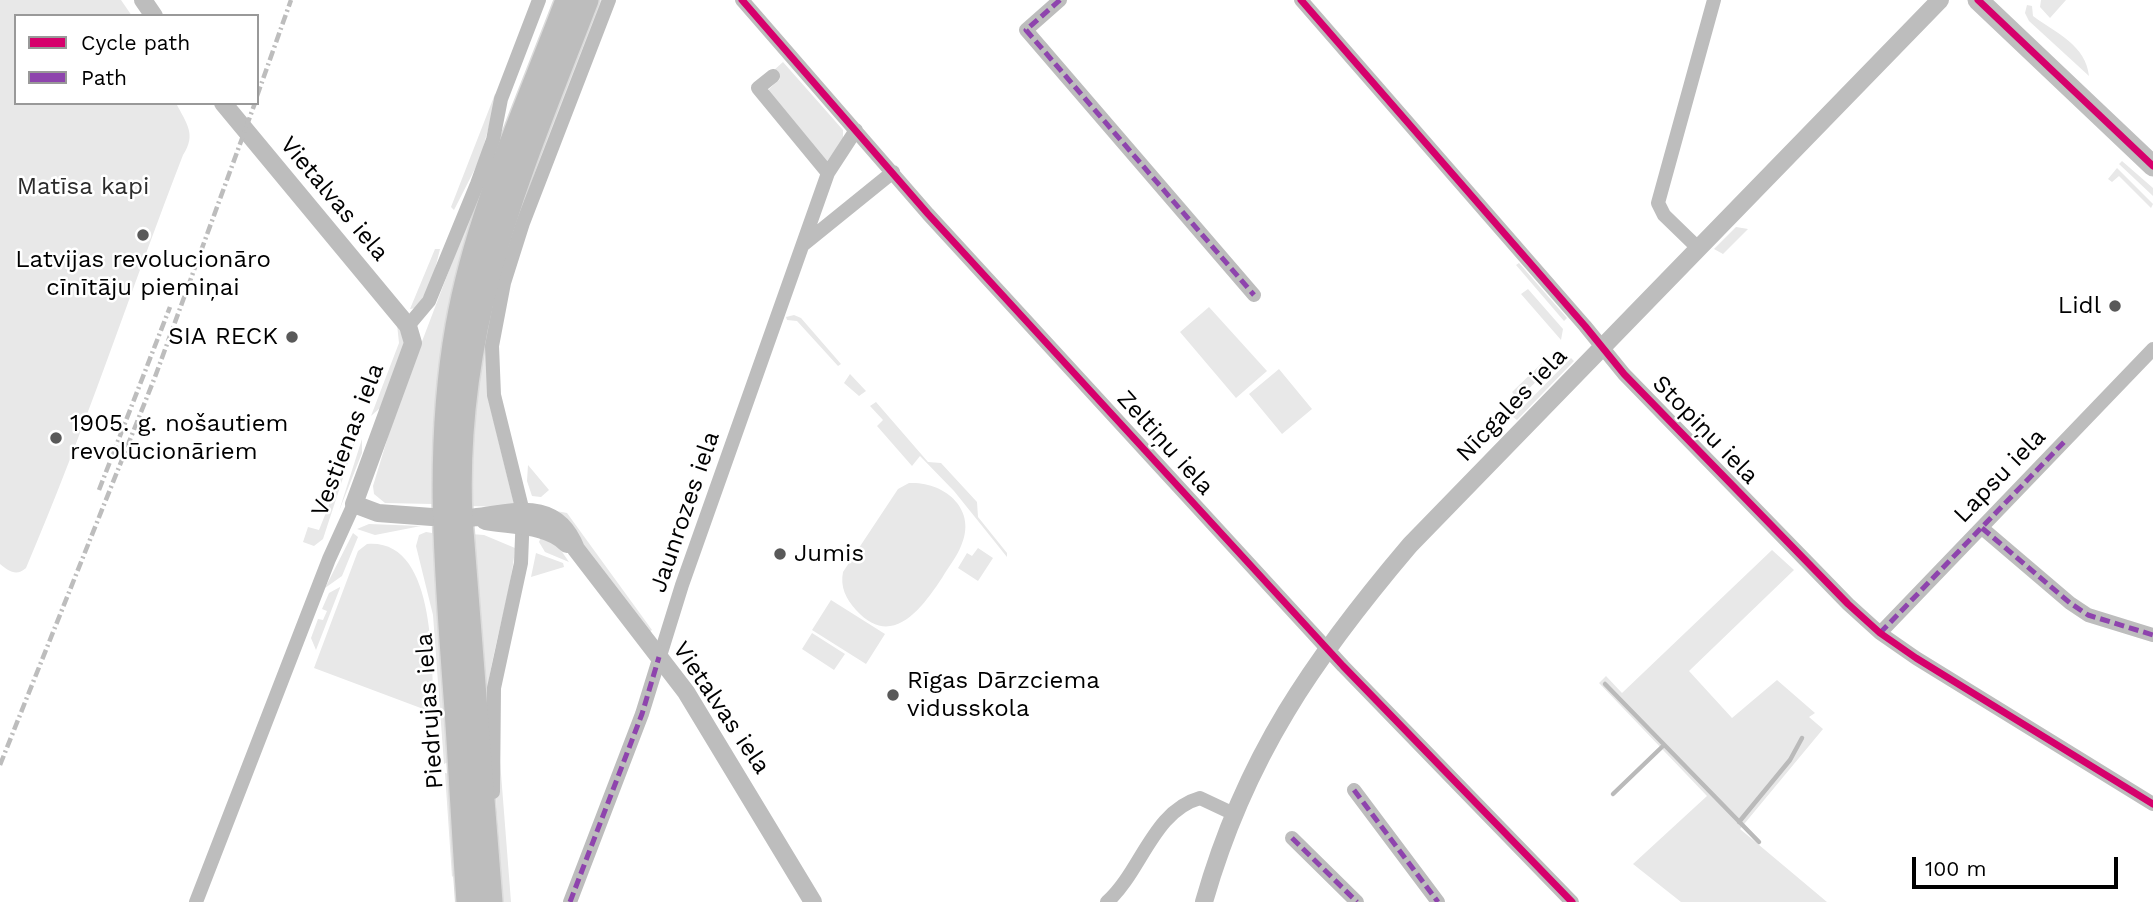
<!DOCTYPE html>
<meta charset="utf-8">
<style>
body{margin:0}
#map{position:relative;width:2153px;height:902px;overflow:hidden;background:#fff;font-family:"Work Sans",sans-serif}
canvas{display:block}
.legend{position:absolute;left:14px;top:14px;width:245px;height:91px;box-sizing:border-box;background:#fff;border:2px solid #999;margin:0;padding:9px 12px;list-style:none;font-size:21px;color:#000}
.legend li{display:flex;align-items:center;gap:14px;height:35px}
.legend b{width:35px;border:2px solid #999}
.scale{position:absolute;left:1912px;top:857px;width:206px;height:32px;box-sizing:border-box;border:4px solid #000;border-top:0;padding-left:9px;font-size:21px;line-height:24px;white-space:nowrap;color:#000;-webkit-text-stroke:5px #fff;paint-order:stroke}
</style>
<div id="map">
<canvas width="2153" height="902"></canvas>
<ul class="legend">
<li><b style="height:9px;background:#d6006c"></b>Cycle path</li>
<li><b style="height:9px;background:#8e44ad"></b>Path</li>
</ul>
<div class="scale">100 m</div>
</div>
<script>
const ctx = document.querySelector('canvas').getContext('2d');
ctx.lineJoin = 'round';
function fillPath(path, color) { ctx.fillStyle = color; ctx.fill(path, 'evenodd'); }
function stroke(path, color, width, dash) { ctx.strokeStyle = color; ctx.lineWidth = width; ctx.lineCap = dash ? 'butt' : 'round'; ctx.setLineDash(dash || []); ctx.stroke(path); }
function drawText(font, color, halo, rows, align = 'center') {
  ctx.font = font + ' "Work Sans",sans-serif'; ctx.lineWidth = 5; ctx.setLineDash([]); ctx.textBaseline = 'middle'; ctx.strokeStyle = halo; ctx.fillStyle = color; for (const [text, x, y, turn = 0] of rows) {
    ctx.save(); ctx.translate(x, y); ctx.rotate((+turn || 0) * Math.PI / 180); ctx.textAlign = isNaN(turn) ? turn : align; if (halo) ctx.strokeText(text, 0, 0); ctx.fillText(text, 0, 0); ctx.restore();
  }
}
fillPath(new Path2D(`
 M 0,0 L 121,0 L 132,16 L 16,16 L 16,103 L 176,103 C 186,123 197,134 183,155 C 130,292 84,433 26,568 C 16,577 9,571 0,564 Z
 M 596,0 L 602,0 L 509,244 L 487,361 L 488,398 L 514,504 L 510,507 L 468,506 L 466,471 L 488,293 Z
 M 2041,0 L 2066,0 L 2050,18 L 2040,7 Z
 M 2027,5 L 2032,6 L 2033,16 C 2056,33 2086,45 2089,76 L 2029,21 L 2025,13 Z
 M 783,62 L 843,130 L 843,140 L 827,162 L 769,95 L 769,89 L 780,79 L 773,71 Z
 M 498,93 L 480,159 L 454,210 L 451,207 L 495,94 Z
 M 498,142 L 440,364 L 433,434 L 432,504 L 385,503 L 374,494 L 373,486 L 397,407 Z
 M 2122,161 L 2153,188 L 2153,196 L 2119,164 Z
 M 2117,168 L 2153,204 L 2151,208 L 2119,176 L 2112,182 L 2108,179 Z
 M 1736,227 L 1748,229 L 1723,254 L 1714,249 Z
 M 435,249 L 440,249 L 431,285 L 416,308 L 410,309 Z
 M 1519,263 L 1567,318 L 1564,321 L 1516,265 Z
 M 1528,289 L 1563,329 L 1561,340 L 1521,294 Z
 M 1209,307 L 1267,371 L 1236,398 L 1180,332 Z
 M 794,315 L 801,318 L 841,364 L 838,366 L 797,321 L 787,320 L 786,317 Z
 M 397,324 L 404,339 L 404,346 L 380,408 L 371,416 L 399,343 Z
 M 1571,358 L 1574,361 L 1517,420 L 1513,417 Z
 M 1542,363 L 1543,375 L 1518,399 L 1512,392 Z
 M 1279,369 L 1312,409 L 1282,434 L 1249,394 Z
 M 850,374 L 866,391 L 859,396 L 844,383 Z
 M 876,402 L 928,462 L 941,463 L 977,502 L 978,517 L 1007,553 L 1007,557 L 954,491 L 920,456 L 912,466 L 877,426 L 883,420 L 870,406 Z
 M 357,435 L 323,539 L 314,546 L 303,542 L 308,527 L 319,530 Z
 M 362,439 L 362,453 L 339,511 Z
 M 528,465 L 549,490 L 541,497 L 532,496 L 527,481 Z
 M 909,483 C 944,481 978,509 961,546 C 957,557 948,567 942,578 C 922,608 892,650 856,610 C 846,599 840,587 843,572 L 898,489 Z
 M 546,509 L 567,513 L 652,630 L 649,632 Z
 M 369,524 L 421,526 L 375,535 L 357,529 Z
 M 426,532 L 432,533 L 451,743 L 450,761 L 444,764 L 433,615 L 416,546 L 419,535 Z
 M 353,533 L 358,537 L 342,576 L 325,588 Z
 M 471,534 L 484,535 L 515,548 C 510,601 491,650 486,703 Z
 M 541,537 L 558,546 L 569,562 L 545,552 L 539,542 Z
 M 367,544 C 438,538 431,667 434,713 L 314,668 L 358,551 Z
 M 978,548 L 993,558 L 978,581 L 958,568 L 967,553 L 972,556 Z
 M 1772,550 L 1794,570 L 1689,671 L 1732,718 L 1777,680 L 1815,713 L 1809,717 L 1823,729 L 1740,829 L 1827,902 L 1681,902 L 1633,864 L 1707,796 L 1599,683 L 1606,676 L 1622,693 Z
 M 536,553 L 563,563 L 564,567 L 531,577 Z
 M 340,587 L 340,588 L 316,650 L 311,638 L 318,619 L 323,620 L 327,611 L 322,609 L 329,593 Z
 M 831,600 L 885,634 L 866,664 L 812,630 Z
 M 812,633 L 845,654 L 834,670 L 802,649 Z
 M 499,748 L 511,902 L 503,902 L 496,798 Z
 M 445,773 L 451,774 L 456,873 L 452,877 Z`), '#e8e8e8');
stroke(new Path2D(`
 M 1605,684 L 1759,842
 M 1613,794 L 1664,745
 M 1739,822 L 1790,760 L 1802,738`), '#bababa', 4.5);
const primary = new Path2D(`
 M 468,902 C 463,833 460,764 455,696 C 446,571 435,450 457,326 C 477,213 527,106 567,0
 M 491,902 L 461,518 C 452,324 519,176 587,0`);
stroke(primary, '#dbdbdb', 26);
stroke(new Path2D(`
 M 742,0 L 928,214 L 1343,666 L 1572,902
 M 1060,0 L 1026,30 L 1254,295
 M 1301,0 L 1585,326 L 1624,374 L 1848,604 L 1880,633 L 1916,658 L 2153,804
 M 773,76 L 758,88 L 828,173
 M 804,244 L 893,172
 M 1698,248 L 1664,215 L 1658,203 L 1714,0
 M 408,326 L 429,301 L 477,184 L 493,140 L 501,99 L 539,0
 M 1982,528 L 2070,603 L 2088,615 L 2153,635
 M 1880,633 L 2153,349
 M 1354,790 L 1438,902
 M 493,792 L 494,688 L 521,563 L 523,512 L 494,395 L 492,346 L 504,283 L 523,223 L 609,0
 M 1292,838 L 1357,902
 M 196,902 L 329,559 L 354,504
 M 570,902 L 642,714 L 682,585 L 828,173 L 856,130
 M 1107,902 C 1141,872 1153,811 1200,798 L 1234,814`), '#bdbdbd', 14);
stroke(new Path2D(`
 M 143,0 L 154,16
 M 223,103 L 408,326 L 413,343 L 354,504 L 378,513 L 432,517
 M 469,518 C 513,513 556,497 576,549 L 686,692 L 813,902
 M 485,521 C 512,526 548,524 567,544
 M 1204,902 C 1245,757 1314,658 1410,545 L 1940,0`), '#bdbdbd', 18);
stroke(new Path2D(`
 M 1978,0 L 2153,166`), '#bfbfbf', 21);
stroke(primary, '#bdbdbd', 23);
stroke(new Path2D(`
 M 257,96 L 291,0
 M 99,490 L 170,307
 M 0,765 L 155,377 L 255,103`), '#bdbdbd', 4.5, [10, 3.5, 2, 3.5]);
stroke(new Path2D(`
 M 1060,0 L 1026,30 L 1254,295
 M 1982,528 L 2070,603 L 2088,615 L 2153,635
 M 1880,633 L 2065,441
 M 1354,790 L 1438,902
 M 1292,838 L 1357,902
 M 570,902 L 642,714 L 659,657`), '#8e44ad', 5, [10, 5]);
stroke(new Path2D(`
 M 742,0 L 928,214 L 1343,666 L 1572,902
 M 1301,0 L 1585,326 L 1624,374 L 1848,604 L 1880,633 L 1916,658 L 2153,804
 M 1978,0 L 2153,166`), '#d6006c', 7);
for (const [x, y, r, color] of [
 [143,235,7,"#595959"],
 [2115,306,7,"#595959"],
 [292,337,7,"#595959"],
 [56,438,7,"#595959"],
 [780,554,7,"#595959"],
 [893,695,7,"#595959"]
]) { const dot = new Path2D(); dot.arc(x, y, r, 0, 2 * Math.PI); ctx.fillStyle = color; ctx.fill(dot); stroke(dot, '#fff', 2.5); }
drawText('24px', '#2c2c2c', '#fff', [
 ["Matīsa kapi",83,187]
]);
drawText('24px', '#000', '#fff', [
 ["Vietalvas iela",334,199,50],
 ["Nīcgales iela",1512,405,-46],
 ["Stopiņu iela",1705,430,46],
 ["Vestienas iela",348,440,-69],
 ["Zeltiņu iela",1165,443,48],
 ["Lapsu iela",2000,476,-46],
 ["Jaunrozes iela",685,512,-71],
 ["Vietalvas iela",721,708,56],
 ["Piedrujas iela",430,711,-94]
]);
drawText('24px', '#000', '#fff', [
 ["Latvijas revolucionāro",143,260,"center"],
 ["cīnītāju piemiņai",143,288,"center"],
 ["Lidl",2101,306,"right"],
 ["SIA RECK",278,337,"right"],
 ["1905. g. nošautiem",70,424],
 ["revolūcionāriem",70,452],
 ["Jumis",794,554],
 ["Rīgas Dārzciema",907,681],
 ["vidusskola",907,709]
], 'left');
</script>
